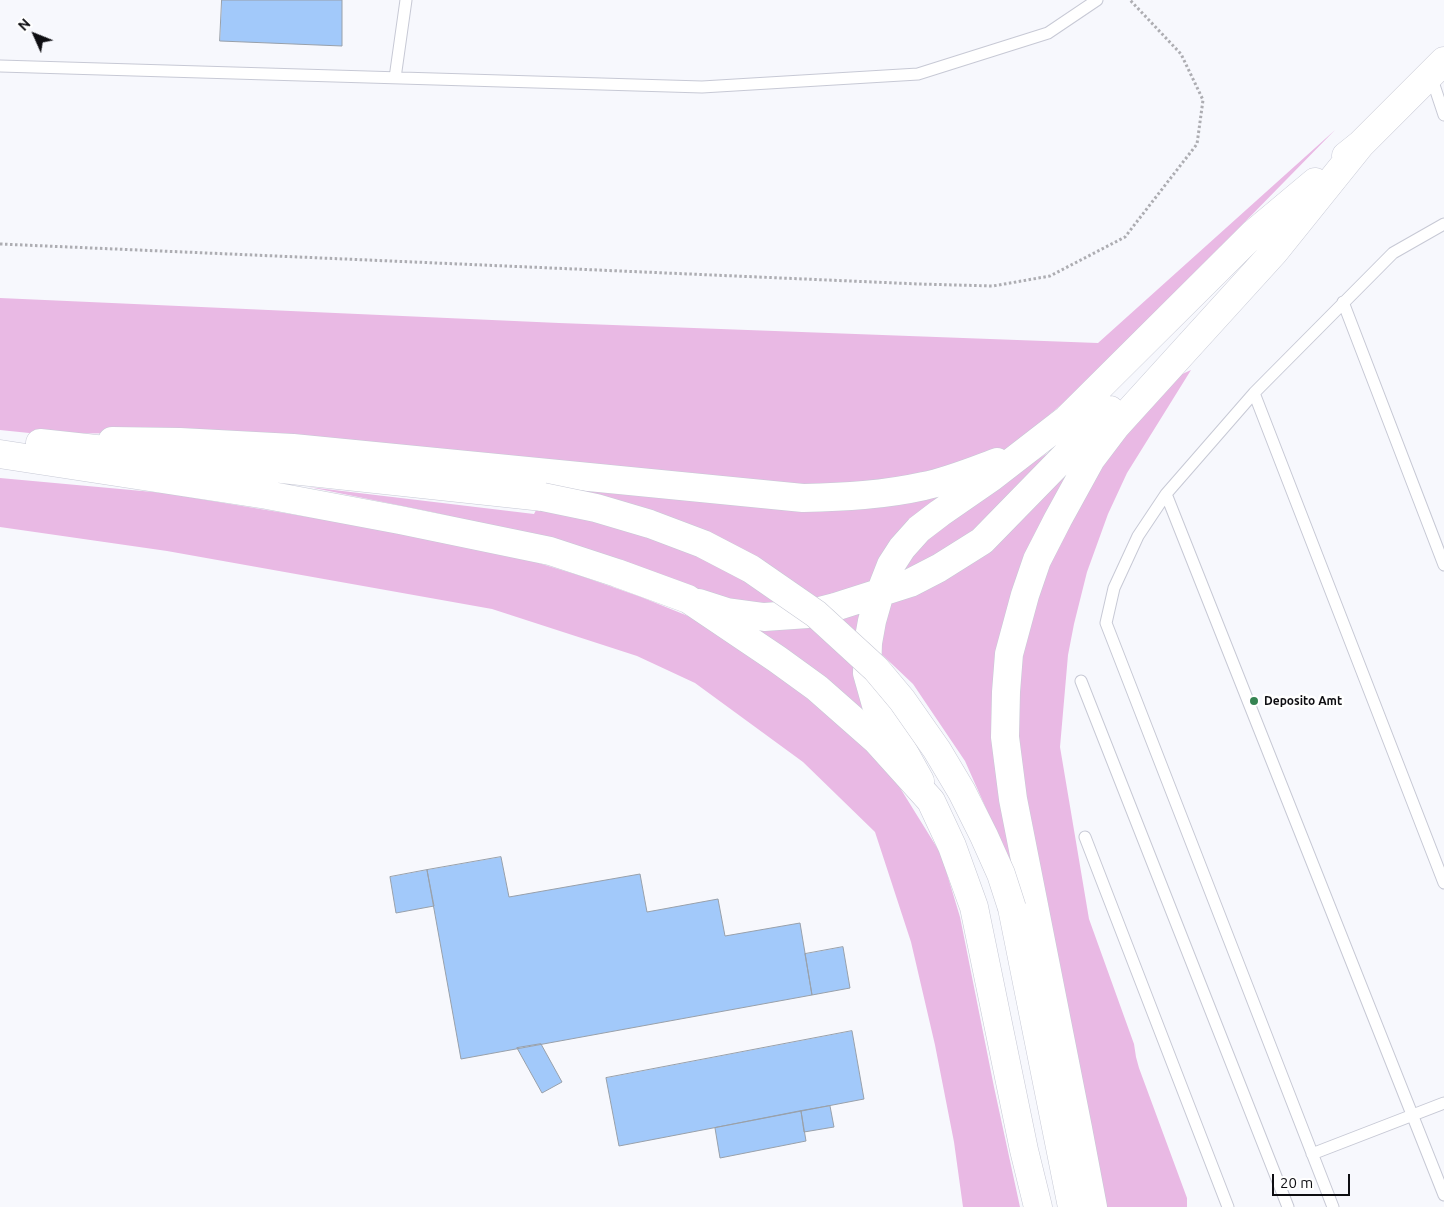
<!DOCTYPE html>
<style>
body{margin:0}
#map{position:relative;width:1444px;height:1207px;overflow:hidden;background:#f7f8fd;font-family:Ubuntu,sans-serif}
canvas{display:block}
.north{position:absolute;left:10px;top:10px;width:50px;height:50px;-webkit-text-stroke:4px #fff;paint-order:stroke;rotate:314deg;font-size:14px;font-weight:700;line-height:20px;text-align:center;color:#0e0e12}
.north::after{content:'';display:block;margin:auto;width:18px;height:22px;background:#0e0e12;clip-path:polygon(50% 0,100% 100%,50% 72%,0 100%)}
.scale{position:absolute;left:1272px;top:1174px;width:78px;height:22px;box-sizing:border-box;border:2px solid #0e0e12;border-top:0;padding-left:6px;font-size:15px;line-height:18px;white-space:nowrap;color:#0e0e12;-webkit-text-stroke:4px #fff;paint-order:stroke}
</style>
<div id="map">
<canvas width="1444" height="1207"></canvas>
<div class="north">N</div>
<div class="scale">20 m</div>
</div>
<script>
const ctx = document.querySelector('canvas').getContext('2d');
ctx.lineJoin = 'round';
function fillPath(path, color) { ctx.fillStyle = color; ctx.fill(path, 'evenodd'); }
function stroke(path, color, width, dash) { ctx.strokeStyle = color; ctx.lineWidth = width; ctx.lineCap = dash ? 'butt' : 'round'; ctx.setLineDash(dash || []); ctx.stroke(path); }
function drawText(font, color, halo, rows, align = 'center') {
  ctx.font = font + ' Ubuntu,sans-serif'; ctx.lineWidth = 5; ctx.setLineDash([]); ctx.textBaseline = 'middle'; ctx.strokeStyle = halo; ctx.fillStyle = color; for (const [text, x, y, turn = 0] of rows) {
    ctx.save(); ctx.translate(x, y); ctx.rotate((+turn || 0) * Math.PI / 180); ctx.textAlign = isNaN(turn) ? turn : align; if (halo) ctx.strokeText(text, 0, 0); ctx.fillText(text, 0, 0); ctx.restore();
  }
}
fillPath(new Path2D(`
 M 1335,130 L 1087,383 L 1011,447 L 963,469 L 810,491 L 128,433 L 39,434 L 0,430 L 0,298 L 559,323 L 1098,343 Z
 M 1191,370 L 1127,473 L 1108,514 L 1087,572 L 1074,624 L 1068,655 L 1060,747 L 1089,919 L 1134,1044 L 1136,1057 L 1139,1068 L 1187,1198 L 1187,1207 L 1106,1207 L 1019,765 L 1016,666 L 1033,600 L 1056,547 L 1104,463 L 1124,435 L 1178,376 Z
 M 1068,440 L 981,533 L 892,580 L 938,523 Z
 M 1082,456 L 1015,596 L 1016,876 L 965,761 L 913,684 L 874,647 L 887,599 Z
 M 0,478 L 164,493 L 411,534 L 519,557 L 581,576 L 641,597 L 688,616 L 753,653 L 873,749 L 897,783 L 941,854 L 960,917 L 994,1087 L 1020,1207 L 963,1207 L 954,1142 L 935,1045 L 911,942 L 875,832 L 803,762 L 695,683 L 637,656 L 492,609 L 167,551 L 0,527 Z
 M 550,483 L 961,489 L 873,588 L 783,611 L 746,607 L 551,540 L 432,512 L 309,487 L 534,514 Z
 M 868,604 L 879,733 L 739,624 Z`), '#e9b9e4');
const building = new Path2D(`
 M 222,0 L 342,0 L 342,46 L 220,41 Z
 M 501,857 L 509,897 L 640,874 L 647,912 L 718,899 L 725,936 L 800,923 L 812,995 L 461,1059 L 427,870 Z
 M 427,870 L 434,906 L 396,913 L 390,877 Z
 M 843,947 L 850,988 L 812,995 L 805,954 Z
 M 852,1031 L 864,1099 L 619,1146 L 606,1078 Z
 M 541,1044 L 562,1082 L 542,1093 L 517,1048 Z
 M 830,1106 L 834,1127 L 804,1132 L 801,1111 Z
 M 801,1111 L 806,1141 L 720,1158 L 715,1128 Z`);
fillPath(building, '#a2c9fa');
stroke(building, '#98a0aa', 1);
const service = new Path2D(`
 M 0,66 L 702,87 L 918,74 L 1048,33 L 1097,0
 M 1431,76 L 1444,115
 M 395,78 L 406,0
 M 1343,302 L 1444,565
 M 1254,393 L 1444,883
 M 1166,494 L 1444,1195
 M 1081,681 L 1288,1207
 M 1085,837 L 1228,1207
 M 1312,1154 L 1444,1103
 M 1333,1207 L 1106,623 L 1114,588 L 1138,536 L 1166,494 L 1254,393 L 1393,253 L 1444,224`);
const tertiary = new Path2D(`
 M 1346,156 L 1361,144 L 1444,61
 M 112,441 L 180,442 L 293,448 L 803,498 C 844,497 884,495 924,486 C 949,481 973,471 997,462
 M 699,603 L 727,612 L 764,617 L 808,614 L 835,607 L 910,583 L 939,568 L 982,541 L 1110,410
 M 920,781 L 895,736 L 876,705 L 867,673 L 868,643 L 872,621 L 880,593 L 891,565 L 902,548 L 919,529 L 940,513 L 992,477 L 1067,419 L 1254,233 L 1315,182
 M 1093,1207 L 1078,1128 L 1013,799 L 1005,737 L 1006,692 L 1009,654 L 1025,595 L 1037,560 L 1058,519 L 1091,459 L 1116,426 L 1275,251 L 1361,144`);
const secondary = new Path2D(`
 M 40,443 L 543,497
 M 0,454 L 267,495 L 400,520 L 550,551 L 617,573 L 688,599 L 777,659 L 817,688 L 876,740 L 931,801 L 952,846 L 974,907 L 1024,1150 L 1038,1207
 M 1012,908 L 1072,1207`);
stroke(service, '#c7c9d5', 13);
stroke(tertiary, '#c7c9d5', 29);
stroke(secondary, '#c7c9d5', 29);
stroke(new Path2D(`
 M 0,244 L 919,284 L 993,286 L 1050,276 L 1125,237 L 1197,144 L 1203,100 L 1181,54 L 1130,0`), '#adadb2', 3, [2.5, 2.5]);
stroke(service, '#fff', 11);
stroke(tertiary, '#fff', 28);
stroke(secondary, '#fff', 28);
const secondaryBridge = new Path2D(`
 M 543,497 L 596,508 L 650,524 L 703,544 L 751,569 L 816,614 L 876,669 L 902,700 L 937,750 L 962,792 L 984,836 L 1001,874 L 1012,908`);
stroke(secondaryBridge, '#c7c9d5', 29, []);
stroke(secondaryBridge, '#fff', 28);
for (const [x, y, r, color] of [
 [1254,701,5,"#358352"]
]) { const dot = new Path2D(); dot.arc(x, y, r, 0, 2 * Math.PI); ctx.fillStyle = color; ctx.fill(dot); stroke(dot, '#fff', 2); }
drawText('bold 12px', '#0e0e12', '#fff', [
 ["Deposito Amt",1264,701]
], 'left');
</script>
